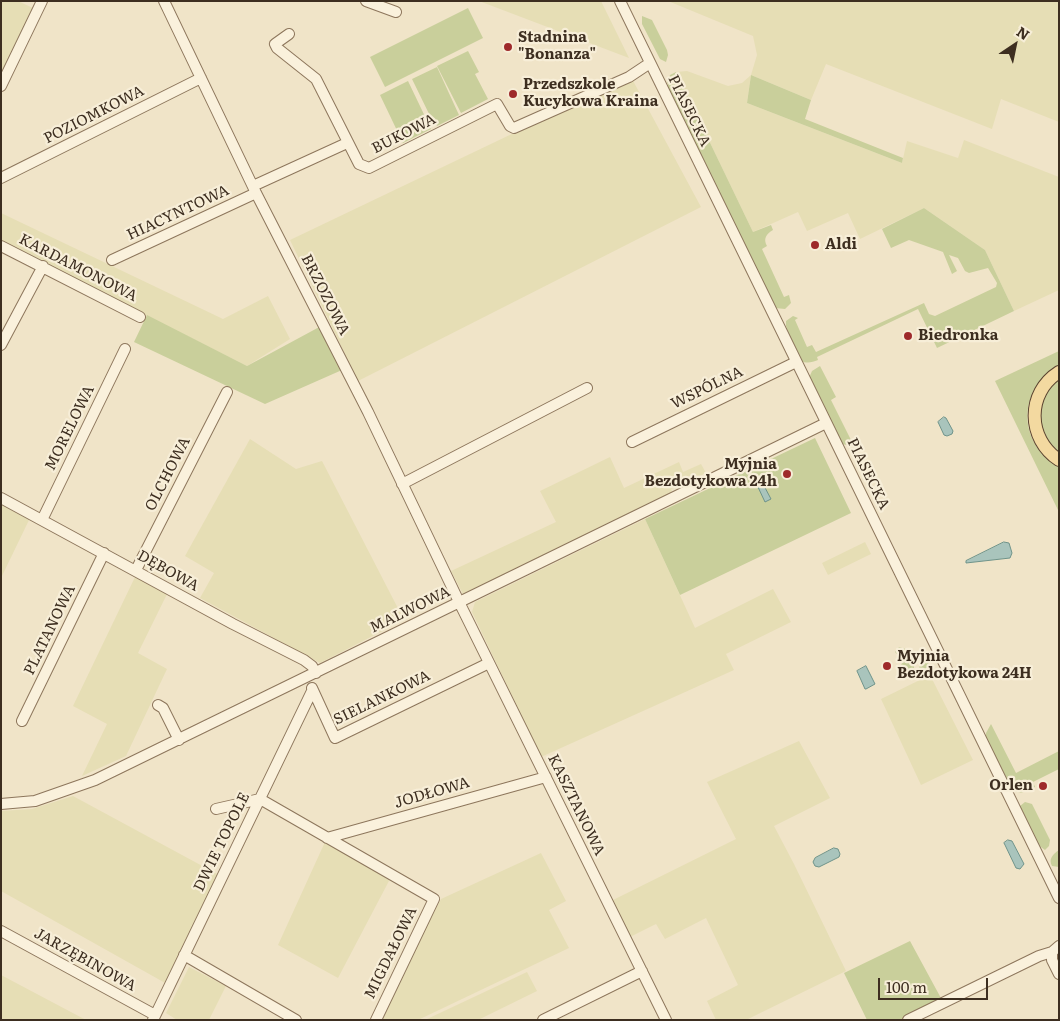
<!DOCTYPE html>
<meta charset="utf-8">
<style>
body{margin:0}
#map{position:relative;width:1060px;height:1021px;overflow:hidden;background:#f0e4c8;font-family:Literata,serif}
canvas{display:block}
.frame{position:absolute;inset:0;border:2px solid #3d2e20;pointer-events:none}
.north{position:absolute;left:990px;top:20px;width:50px;height:50px;-webkit-text-stroke:4px #f7eed8;paint-order:stroke;rotate:34deg;font-size:14px;font-weight:700;line-height:20px;text-align:center;color:#3d2e20}
.north::after{content:'';display:block;margin:auto;width:18px;height:22px;background:#3d2e20;clip-path:polygon(50% 0,100% 100%,50% 72%,0 100%)}
.scale{position:absolute;left:878px;top:978px;width:110px;height:22px;box-sizing:border-box;border:2px solid #3d2e20;border-top:0;padding-left:6px;font-size:15px;line-height:18px;white-space:nowrap;color:#3d2e20;-webkit-text-stroke:4px #f7eed8;paint-order:stroke}
</style>
<div id="map">
<canvas width="1060" height="1021"></canvas>
<div class="frame"></div>
<div class="north">N</div>
<div class="scale">100 m</div>
</div>
<script>
const ctx = document.querySelector('canvas').getContext('2d');
ctx.lineJoin = 'round';
function fillPath(path, color) { ctx.fillStyle = color; ctx.fill(path, 'evenodd'); }
function stroke(path, color, width, dash) { ctx.strokeStyle = color; ctx.lineWidth = width; ctx.lineCap = dash ? 'butt' : 'round'; ctx.setLineDash(dash || []); ctx.stroke(path); }
function drawText(font, color, halo, rows, align = 'center') {
  ctx.font = font + ' Literata,serif'; ctx.lineWidth = 4.5; ctx.setLineDash([]); ctx.textBaseline = 'middle'; ctx.strokeStyle = halo; ctx.fillStyle = color; for (const [text, x, y, turn = 0] of rows) {
    ctx.save(); ctx.translate(x, y); ctx.rotate((+turn || 0) * Math.PI / 180); ctx.textAlign = isNaN(turn) ? turn : align; if (halo) ctx.strokeText(text, 0, 0); ctx.fillText(text, 0, 0); ctx.restore();
  }
}
fillPath(new Path2D(`
 M 1,1 L 18,1 L 35,9 L 1,79 Z
 M 479,1 L 601,1 L 629,58 Z
 M 668,1 L 1059,1 L 1059,122 L 1001,99 L 992,129 L 826,64 L 811,100 L 751,75 L 747,103 L 902,163 L 907,141 L 958,158 L 964,140 L 1059,177 L 1059,290 L 1014,311 L 985,250 L 924,208 L 860,239 L 848,213 L 807,231 L 798,212 L 753,232 L 676,72 L 687,71 L 728,86 L 742,83 L 751,75 L 757,55 L 753,36 Z
 M 631,77 L 701,207 L 358,381 L 290,240 Z
 M 1,213 L 223,319 L 268,296 L 290,339 L 247,366 L 1,243 Z
 M 250,439 L 296,469 L 322,461 L 404,620 L 320,663 L 200,598 L 214,573 L 185,556 Z
 M 610,457 L 624,488 L 679,462 L 683,472 L 701,464 L 706,473 L 671,489 L 672,491 L 666,496 L 464,596 L 451,571 L 556,522 L 540,491 Z
 M 1,503 L 30,518 L 1,578 Z
 M 645,519 L 695,628 L 773,589 L 791,622 L 726,654 L 734,670 L 541,757 L 472,612 L 475,602 Z
 M 865,542 L 871,554 L 828,575 L 822,563 Z
 M 136,575 L 168,592 L 138,653 L 167,669 L 126,756 L 82,776 L 107,724 L 73,706 Z
 M 930,675 L 973,760 L 921,785 L 881,699 Z
 M 799,741 L 830,798 L 774,826 L 794,864 L 846,971 L 746,1020 L 716,1020 L 707,1001 L 738,985 L 706,918 L 665,939 L 656,924 L 630,937 L 611,901 L 736,839 L 707,782 Z
 M 73,796 L 219,875 L 167,984 L 1,891 L 1,811 L 32,809 Z
 M 325,842 L 390,879 L 338,978 L 278,945 Z
 M 541,853 L 566,901 L 549,910 L 569,948 L 418,1020 L 379,1020 L 399,979 L 441,899 Z
 M 189,967 L 226,986 L 209,1020 L 177,1020 L 166,1013 Z
 M 527,972 L 537,991 L 478,1020 L 425,1020 Z
 M 1,975 L 86,1020 L 1,1020 Z`), '#e6deb5');
fillPath(new Path2D(`
 M 468,8 L 483,38 L 385,87 L 370,57 Z
 M 642,16 L 652,20 L 667,50 L 668,55 L 666,62 L 660,59 L 642,24 Z
 M 468,51 L 479,72 L 475,74 L 488,99 L 461,113 L 437,66 Z
 M 437,67 L 459,115 L 437,126 L 434,120 L 432,120 L 412,79 Z
 M 676,72 L 753,232 L 771,225 L 773,230 C 766,234 763,239 767,246 L 762,249 L 784,297 L 789,295 L 791,303 L 785,309 L 775,308 L 666,86 L 668,85 L 667,82 L 670,75 Z
 M 751,75 L 811,100 L 805,119 L 903,158 L 902,163 L 747,103 Z
 M 408,81 L 431,129 L 403,143 L 380,95 Z
 M 924,208 L 985,250 L 1014,311 L 937,348 L 918,309 L 817,357 L 818,360 C 812,362 808,364 801,361 L 786,334 L 788,332 L 786,326 L 786,321 L 793,316 L 798,318 L 795,320 L 807,347 L 812,345 L 816,352 L 924,303 L 929,314 L 935,316 L 996,287 L 997,283 L 988,268 L 969,273 L 965,271 L 958,258 L 949,255 L 957,271 L 952,274 L 943,252 L 909,240 L 891,248 L 882,229 Z
 M 147,315 L 247,366 L 323,325 L 342,370 L 265,404 L 134,342 Z
 M 1059,351 L 1059,365 C 1017,391 1017,442 1059,467 L 1058,510 L 995,381 Z
 M 820,366 L 836,397 L 831,400 L 852,442 L 847,445 L 842,444 L 809,378 L 812,371 Z
 M 1059,378 L 1059,453 C 1055,449 1048,444 1046,438 C 1035,416 1040,394 1059,378 Z
 M 815,438 L 851,513 L 680,595 L 645,519 Z
 M 899,647 L 909,650 L 914,663 L 914,669 L 907,672 L 904,670 L 901,664 L 906,661 L 902,654 L 898,655 L 895,652 Z
 M 923,652 L 931,669 L 917,675 L 920,665 L 919,656 Z
 M 991,724 L 1016,773 L 1059,751 L 1059,769 L 1033,782 L 1035,787 C 1026,792 1023,794 1013,791 L 986,739 L 986,733 Z
 M 1025,802 L 1032,804 L 1050,840 L 1049,846 L 1045,850 L 1038,845 L 1021,810 L 1020,806 Z
 M 1059,850 L 1059,867 L 1052,866 C 1048,859 1053,854 1059,850 Z
 M 910,941 L 942,1000 L 903,1020 L 867,1020 L 844,973 Z`), '#c9cf9b');
const water = new Path2D(`
 M 944,417 L 946,418 L 953,431 L 952,434 L 947,436 L 944,435 L 938,422 Z
 M 762,482 L 771,499 L 765,502 L 757,485 Z
 M 1004,542 L 1009,543 L 1012,553 L 1010,558 L 966,563 L 966,561 Z
 M 866,666 L 875,684 L 866,689 L 865,689 L 857,671 Z
 M 1008,840 L 1012,841 L 1024,864 L 1020,869 L 1016,868 L 1005,845 L 1004,843 Z
 M 834,848 L 838,849 L 840,854 L 839,857 L 819,867 L 815,866 L 813,862 L 815,858 Z`);
fillPath(water, '#a9c4bc');
stroke(water, '#6f938a', 1);
const minor = new Path2D(`
 M 164,1 L 256,193 L 368,412 L 462,608 L 666,1020
 M 366,1 L 396,12
 M 620,1 L 1059,898
 M 289,34 L 275,44 L 277,48 L 316,79 L 359,164 L 369,168 L 497,104 L 510,126 L 514,128 L 629,77 L 650,63
 M 1,86 L 42,1
 M 1,178 L 201,78
 M 253,186 L 347,143
 M 1,246 L 140,317
 M 112,260 L 256,193
 M 1,345 L 43,266
 M 632,442 L 796,362
 M 402,484 L 587,388
 M 1,498 L 233,624 L 304,660 L 312,666 L 316,673
 M 42,520 L 125,349
 M 136,570 L 227,392
 M 312,688 L 335,738 L 489,663
 M 158,705 L 163,708 L 179,740
 M 22,721 L 104,553
 M 1,804 L 35,801 L 95,780 L 826,423
 M 216,809 L 260,799 L 434,899 L 376,1020
 M 327,838 L 546,777
 M 1,931 L 155,1015
 M 1052,952 L 1052,960 L 1059,974
 M 184,955 L 296,1020
 M 153,1020 L 312,691
 M 543,1020 L 642,971
 M 908,1020 L 1039,956 L 1052,952 L 1059,946`);
const major = new Path2D(`
 M 1059,372 C 1026,393 1027,439 1059,460`);
stroke(minor, '#8d765c', 12);
stroke(major, '#5b4430', 14);
stroke(minor, '#faf1dc', 10);
stroke(major, '#f3d9a0', 12);
for (const [x, y, r, color] of [
 [508,47,5,"#9e2a2b"],
 [513,94,5,"#9e2a2b"],
 [815,245,5,"#9e2a2b"],
 [908,336,5,"#9e2a2b"],
 [787,474,5,"#9e2a2b"],
 [887,666,5,"#9e2a2b"],
 [1043,786,5,"#9e2a2b"]
]) { const dot = new Path2D(); dot.arc(x, y, r, 0, 2 * Math.PI); ctx.fillStyle = color; ctx.fill(dot); stroke(dot, '#f7eed8', 2); }
drawText('bold 15px', '#3d2e20', '#f7eed8', [
 ["Stadnina",518,38],
 ["\"Bonanza\"",518,55],
 ["Przedszkole",523,85],
 ["Kucykowa Kraina",523,102],
 ["Aldi",825,245],
 ["Biedronka",918,336],
 ["Myjnia",777,465,"right"],
 ["Bezdotykowa 24h",777,482,"right"],
 ["Myjnia",897,657],
 ["Bezdotykowa 24H",897,674],
 ["Orlen",1033,786,"right"]
], 'left');
drawText('15px', '#3d2e20', '#f7eed8', [
 ["PIASECKA",689,111,64],
 ["POZIOMKOWA",94,115,-27],
 ["BUKOWA",404,134,-27],
 ["HIACYNTOWA",178,213,-25],
 ["KARDAMONOWA",78,268,27],
 ["BRZOZOWA",325,295,63],
 ["WSPÓLNA",707,388,-26],
 ["MORELOWA",70,428,-64],
 ["OLCHOWA",168,474,-63],
 ["PIASECKA",868,474,64],
 ["DĘBOWA",168,571,29],
 ["MALWOWA",410,610,-26],
 ["PLATANOWA",50,630,-64],
 ["SIELANKOWA",382,698,-26],
 ["JODŁOWA",432,793,-16],
 ["KASZTANOWA",576,805,64],
 ["DWIE TOPOLE",222,842,-64],
 ["MIGDAŁOWA",391,953,-64],
 ["JARZĘBINOWA",85,960,29]
]);
</script>
